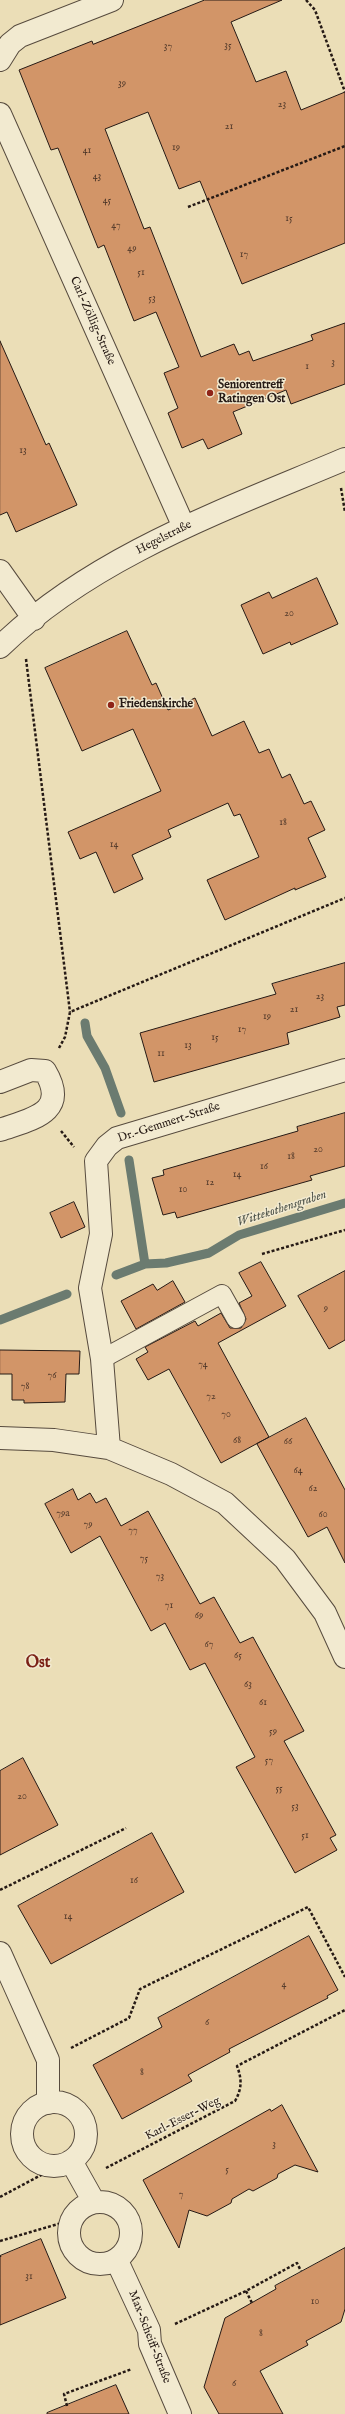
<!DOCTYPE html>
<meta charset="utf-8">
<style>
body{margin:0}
canvas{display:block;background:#ebdeb7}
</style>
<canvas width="345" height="2414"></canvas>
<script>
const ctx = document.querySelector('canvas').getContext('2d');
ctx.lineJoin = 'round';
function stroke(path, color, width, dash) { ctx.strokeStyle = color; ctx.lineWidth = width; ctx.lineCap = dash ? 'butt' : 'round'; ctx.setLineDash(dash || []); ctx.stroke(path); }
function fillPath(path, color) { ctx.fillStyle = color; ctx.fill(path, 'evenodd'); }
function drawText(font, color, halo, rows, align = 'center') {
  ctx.font = font + ' "IM FELL English",serif'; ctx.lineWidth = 3; ctx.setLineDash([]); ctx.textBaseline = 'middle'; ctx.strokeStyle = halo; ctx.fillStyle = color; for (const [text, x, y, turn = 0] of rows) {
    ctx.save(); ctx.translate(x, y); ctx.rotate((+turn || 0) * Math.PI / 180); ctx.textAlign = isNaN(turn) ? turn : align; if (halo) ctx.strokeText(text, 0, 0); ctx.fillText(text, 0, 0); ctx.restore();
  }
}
stroke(new Path2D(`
 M 85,1023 L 87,1036 L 105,1068 L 121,1113
 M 129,1160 L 145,1264 L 166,1263 L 209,1253 L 239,1235 L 345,1203
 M 116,1275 L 145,1264
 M 0,1320 L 67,1294`), '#6b7b70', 9);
const building = new Path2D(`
 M 205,0 L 282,0 L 231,22 L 256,82 L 286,71 L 301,110 L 345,92 L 345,243 L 242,284 L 200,181 L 179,189 L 148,112 L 105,129 L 144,229 L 150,227 L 201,357 L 234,344 L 239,355 L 249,351 L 253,361 L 313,340 L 311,335 L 345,323 L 345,384 L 291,404 L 286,390 L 233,412 L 242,434 L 208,449 L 203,439 L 182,448 L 168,413 L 178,408 L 164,373 L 179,367 L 156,312 L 134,321 L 104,245 L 98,248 L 58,148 L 51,150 L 19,70 L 92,41 L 93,44 Z
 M 0,341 L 46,445 L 49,443 L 77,505 L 16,532 L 7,512 L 0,515 Z
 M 317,578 L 338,624 L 291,645 L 290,642 L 263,654 L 241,605 L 269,592 L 272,598 Z
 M 127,631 L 152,685 L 156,683 L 168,710 L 195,698 L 212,736 L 244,721 L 259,753 L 269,749 L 282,778 L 290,774 L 304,804 L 311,801 L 325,830 L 308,838 L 326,877 L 295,890 L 295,888 L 225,920 L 207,880 L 259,857 L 240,814 L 234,816 L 228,803 L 168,830 L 171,837 L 132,855 L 143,879 L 114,893 L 96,852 L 80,859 L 68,832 L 161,791 L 133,729 L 82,751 L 45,668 Z
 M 345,963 L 345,1005 L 337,1007 L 340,1017 L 287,1033 L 289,1044 L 154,1082 L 140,1033 L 276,994 L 272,984 Z
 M 345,1113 L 345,1166 L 310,1176 L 312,1180 L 177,1218 L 175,1212 L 163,1215 L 152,1178 L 164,1175 L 163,1170 L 298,1131 L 297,1127 Z
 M 74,1202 L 85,1227 L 61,1238 L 50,1213 Z
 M 261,1262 L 286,1306 L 218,1343 L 269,1437 L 221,1463 L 169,1369 L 148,1380 L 136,1359 L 148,1352 L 145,1347 L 195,1321 L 198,1326 L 221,1313 L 230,1328 L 241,1328 L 246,1319 L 239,1303 L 252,1296 L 239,1273 Z
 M 345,1271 L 345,1340 L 329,1349 L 298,1296 Z
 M 173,1281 L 185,1302 L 136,1329 L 121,1301 L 153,1284 L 157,1290 Z
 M 0,1350 L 80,1351 L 79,1374 L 66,1374 L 65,1402 L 24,1403 L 24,1400 L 12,1400 L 12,1374 L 0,1374 Z
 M 306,1418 L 345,1490 L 345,1563 L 327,1527 L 308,1537 L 257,1444 Z
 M 73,1489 L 78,1500 L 90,1493 L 96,1503 L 106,1498 L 121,1526 L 148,1511 L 200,1604 L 214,1597 L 240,1643 L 253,1637 L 304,1731 L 284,1741 L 336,1835 L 330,1838 L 337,1850 L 295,1873 L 236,1767 L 255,1757 L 205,1663 L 190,1670 L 165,1623 L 151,1631 L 100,1536 L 71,1553 L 45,1504 Z
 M 23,1758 L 58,1825 L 0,1855 L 0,1771 Z
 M 152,1833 L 184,1892 L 51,1964 L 18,1906 Z
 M 309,1936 L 338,1990 L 327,1996 L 328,1998 L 229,2049 L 230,2052 L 188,2075 L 192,2081 L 122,2119 L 93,2065 L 162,2027 L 158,2018 Z
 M 282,2105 L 318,2172 L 295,2165 L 278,2174 L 277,2178 L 253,2191 L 249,2189 L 232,2199 L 231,2203 L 207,2216 L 189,2210 L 179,2248 L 143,2180 L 270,2109 L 271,2111 Z
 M 41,2239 L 66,2298 L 0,2325 L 0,2256 Z
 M 345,2248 L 345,2309 L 341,2322 L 306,2341 L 308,2345 L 260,2371 L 283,2414 L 219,2414 L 204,2387 L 225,2318 L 276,2289 L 275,2286 Z
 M 116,2385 L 129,2414 L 47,2414 L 47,2413 Z`);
fillPath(building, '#d29568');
stroke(building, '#261a15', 1);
const service = new Path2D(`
 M 102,1359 L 222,1294 L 236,1319`);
const minor = new Path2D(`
 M 0,60 L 10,44 L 20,36 L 112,0
 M 0,114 L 184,527
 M 0,571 L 34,619
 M 0,647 C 93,556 227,509 345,459
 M 0,1082 L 31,1070 L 45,1071 C 70,1113 31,1119 0,1130
 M 0,1438 L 54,1440 L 109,1448 L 171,1474 L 225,1503 L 285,1559 L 325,1613 L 345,1657
 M 109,1448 L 102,1359 L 90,1288 L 101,1234 L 96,1161 L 107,1146 L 117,1138 L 345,1070
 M 0,1953 L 48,2060 L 48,2103
 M22 2134a32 32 0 1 1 64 0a32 32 0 1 1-64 0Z
 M 71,2161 L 94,2202
 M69 2233a31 31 0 1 1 62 0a31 31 0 1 1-62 0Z
 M 117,2261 L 149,2330 L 150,2344 L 180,2414`);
stroke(service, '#574b3e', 20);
stroke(minor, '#574b3e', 24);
stroke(new Path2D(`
 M 306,0 L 315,10 L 345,92
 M 188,207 L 345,146
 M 341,488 L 345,512
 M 26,659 L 70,1012
 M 59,1048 L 65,1037 L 70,1012 L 345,898
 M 61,1131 L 74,1147
 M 262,1254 L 345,1230
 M 0,1890 L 126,1828
 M 71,2048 L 129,2018 L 140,1989 L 308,1907 L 345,1977
 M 106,2168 L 235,2101 C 242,2089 242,2079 237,2066 L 345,2010
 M 0,2197 L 43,2174 L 46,2170
 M 0,2241 L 58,2224 L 70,2225
 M 0,2256 L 0,2257
 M 246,2291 L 252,2303
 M 175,2324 L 246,2291 L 297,2263 L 301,2271
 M 67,2406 L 64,2394 L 132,2369`), '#261a15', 2.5, [3, 2]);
stroke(service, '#f2ead0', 18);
stroke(minor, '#f2ead0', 22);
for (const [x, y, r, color] of [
 [210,393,4,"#8f2418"],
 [111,705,4,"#8f2418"]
]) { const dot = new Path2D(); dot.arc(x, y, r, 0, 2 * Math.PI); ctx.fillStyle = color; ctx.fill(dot); stroke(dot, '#f2ead0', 1.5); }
drawText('10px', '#51392a', null, [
 ["35",228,46],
 ["37",168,47],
 ["39",122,84],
 ["23",282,105],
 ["21",229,127],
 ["19",176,148],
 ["41",87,151],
 ["43",97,177],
 ["45",107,201],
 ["15",289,219],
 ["47",116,226],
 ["49",132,249],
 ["17",244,255],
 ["51",141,273],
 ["53",152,299],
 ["3",333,363],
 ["1",307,367],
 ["13",23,451],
 ["20",289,614],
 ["18",283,823],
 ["14",114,845],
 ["23",320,997],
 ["21",294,1010],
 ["19",267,1017],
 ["17",242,1030],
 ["15",215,1038],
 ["13",188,1046],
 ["11",161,1054],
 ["20",318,1150],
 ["18",291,1157],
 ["16",264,1167],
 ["14",237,1175],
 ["12",210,1183],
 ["10",183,1190],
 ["9",326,1309],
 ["74",203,1365],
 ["76",52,1376],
 ["78",25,1387],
 ["72",211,1397],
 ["70",226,1415],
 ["68",237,1441],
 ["66",288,1442],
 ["64",298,1471],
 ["62",313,1489],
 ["79a",63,1514],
 ["60",323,1515],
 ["79",88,1525],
 ["77",133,1531],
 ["75",144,1559],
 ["73",160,1577],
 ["71",169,1606],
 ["69",199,1616],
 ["67",209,1645],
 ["65",238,1656],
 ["63",248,1685],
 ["61",263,1703],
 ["59",273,1732],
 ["57",269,1761],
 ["55",279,1789],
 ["20",22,1797],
 ["53",295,1807],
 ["51",305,1836],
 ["16",134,1881],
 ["14",68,1917],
 ["4",284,1985],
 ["6",207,2023],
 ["8",142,2073],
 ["3",274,2145],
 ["5",227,2170],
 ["7",181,2195],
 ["31",29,2277],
 ["10",315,2302],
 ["8",261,2334],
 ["6",234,2384]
]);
drawText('12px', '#261a15', '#f2ead0', [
 ["Carl-Zöllig-Straße",92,321,66],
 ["Hegelstraße",164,538,-27],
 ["Dr.-Gemmert-Straße",169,1123,-18],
 ["Karl-Esser-Weg",183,2119,-27],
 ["Max-Scheiff-Straße",149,2337,69]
]);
drawText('bold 12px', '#261a15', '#f2ead0', [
 ["Seniorentreff",218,386],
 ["Ratingen Ost",218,400],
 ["Friedenskirche",119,705]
], 'left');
drawText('italic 13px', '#4e534a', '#f2ead0', [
 ["Wittekothensgraben",282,1209,-18]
]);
drawText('bold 16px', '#7a1f14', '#f2ead0', [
 ["Ost",38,1664]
]);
</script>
